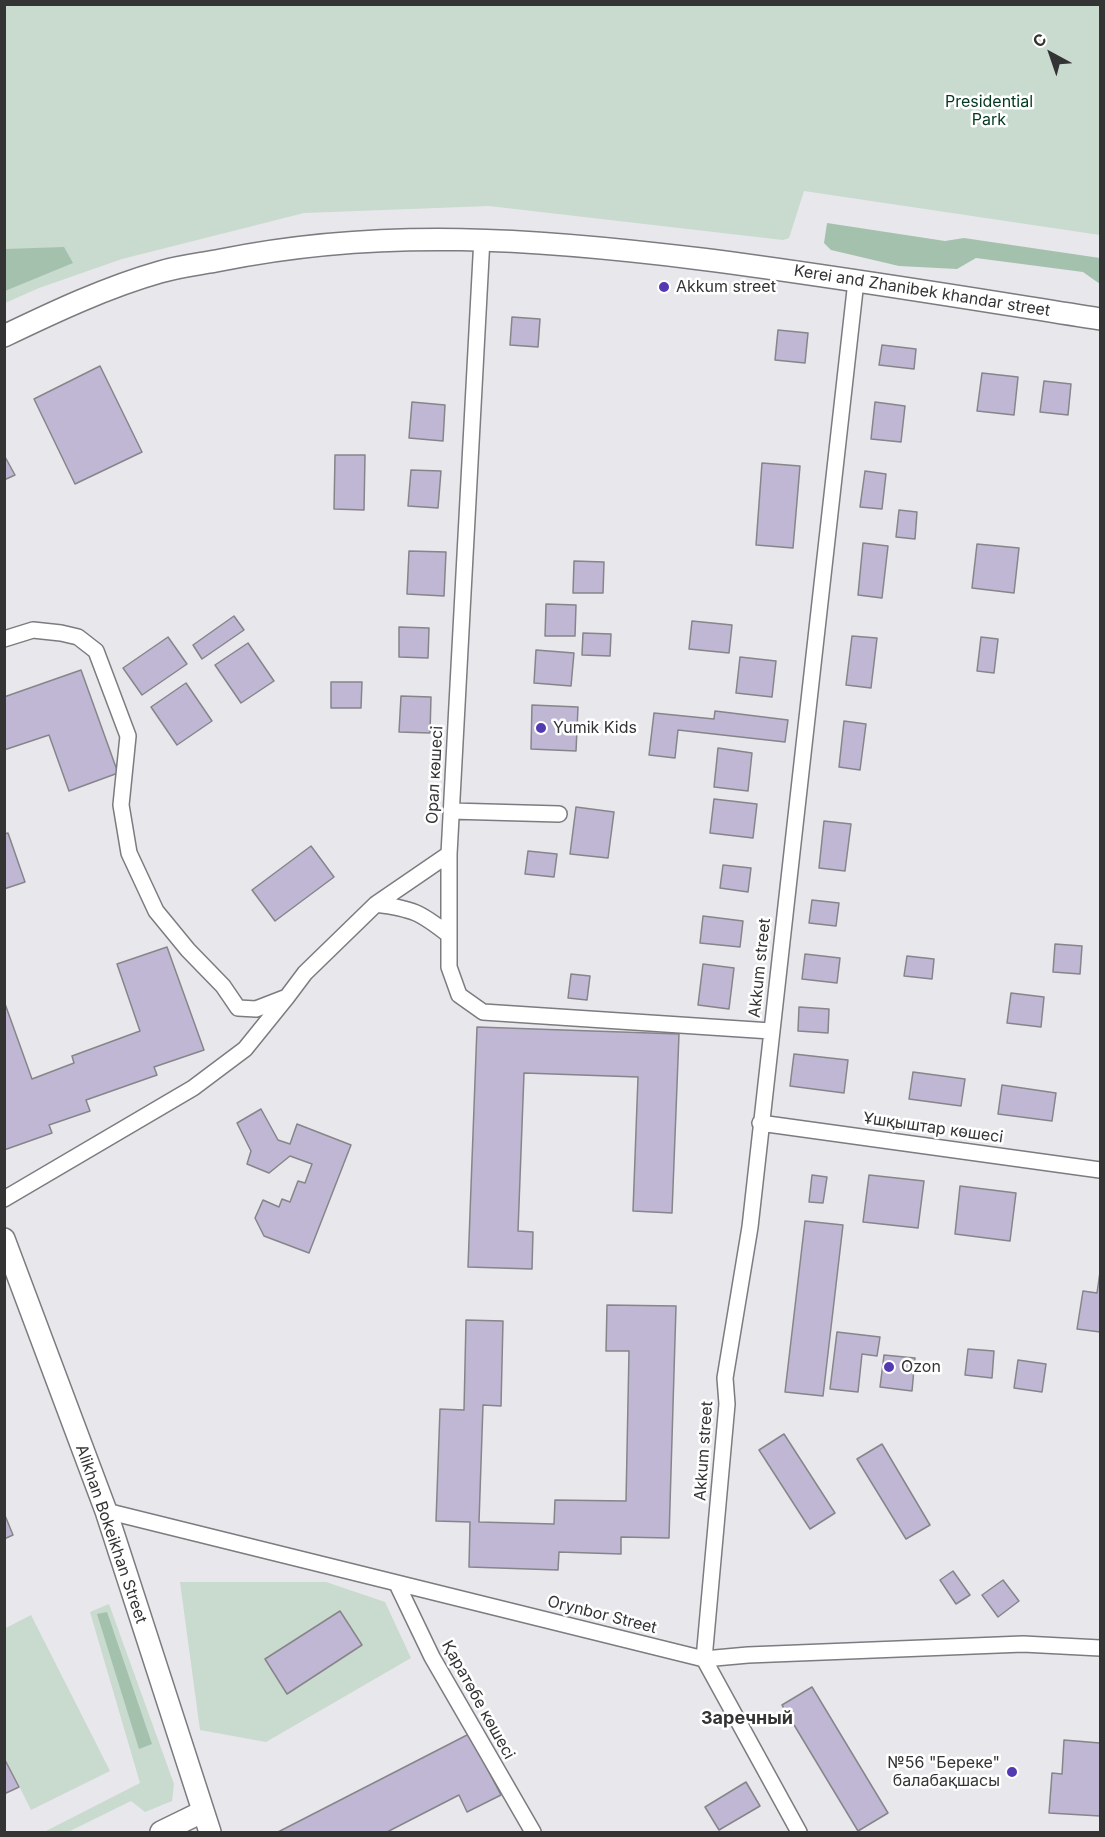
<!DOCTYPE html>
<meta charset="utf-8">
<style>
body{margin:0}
#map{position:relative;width:1105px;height:1837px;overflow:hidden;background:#e8e7ec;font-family:Inter,sans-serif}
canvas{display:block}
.frame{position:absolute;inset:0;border:6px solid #343435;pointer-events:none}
.north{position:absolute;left:1021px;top:24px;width:60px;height:60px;-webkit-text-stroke:4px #fff;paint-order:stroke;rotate:320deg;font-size:16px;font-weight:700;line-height:24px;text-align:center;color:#343435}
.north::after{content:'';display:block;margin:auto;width:21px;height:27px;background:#343435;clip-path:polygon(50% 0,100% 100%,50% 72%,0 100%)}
</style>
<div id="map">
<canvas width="1105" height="1837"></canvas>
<div class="frame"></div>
<div class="north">С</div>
</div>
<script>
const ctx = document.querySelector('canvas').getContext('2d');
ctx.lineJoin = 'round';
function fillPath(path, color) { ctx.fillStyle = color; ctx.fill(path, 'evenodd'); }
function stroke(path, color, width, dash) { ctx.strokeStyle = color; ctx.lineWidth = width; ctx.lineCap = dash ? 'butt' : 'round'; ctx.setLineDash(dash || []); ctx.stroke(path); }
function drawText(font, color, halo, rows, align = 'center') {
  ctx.font = font + ' Inter,sans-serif'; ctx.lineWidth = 5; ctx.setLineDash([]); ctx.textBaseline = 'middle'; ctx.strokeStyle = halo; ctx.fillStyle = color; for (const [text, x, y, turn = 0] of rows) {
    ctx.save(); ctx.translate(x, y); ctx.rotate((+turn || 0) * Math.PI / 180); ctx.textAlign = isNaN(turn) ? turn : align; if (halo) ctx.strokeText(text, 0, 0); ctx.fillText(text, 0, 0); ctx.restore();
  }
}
fillPath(new Path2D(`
 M 4,5 L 1100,5 L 1100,235 L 804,191 L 789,238 L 783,240 L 489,206 L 304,213 L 122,259 L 39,288 L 5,303 Z
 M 180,1582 L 326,1582 L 385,1602 L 411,1658 L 266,1742 L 200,1730 Z
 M 109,1604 L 174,1784 L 172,1801 L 145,1812 L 131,1801 L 68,1832 L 44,1832 L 140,1783 L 90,1612 Z
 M 31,1615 L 110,1771 L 31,1810 L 5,1758 L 4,1629 Z`), '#c9dace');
fillPath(new Path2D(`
 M 827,223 L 945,241 L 964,238 L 1100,258 L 1100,284 L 1083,272 L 976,258 L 957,269 L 899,266 L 831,250 L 824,243 Z
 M 64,247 L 73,263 L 5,291 L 5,249 Z
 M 107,1612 L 152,1744 L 139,1749 L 97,1614 Z`), '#a4c1ae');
const building = new Path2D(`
 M 512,317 L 540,319 L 538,347 L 510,345 Z
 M 778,330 L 808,333 L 805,363 L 775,360 Z
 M 882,345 L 916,349 L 914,369 L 879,365 Z
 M 100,366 L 142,452 L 75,484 L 34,399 Z
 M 982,373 L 1018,377 L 1014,415 L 977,411 Z
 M 1044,381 L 1071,384 L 1068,415 L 1040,412 Z
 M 412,402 L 445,405 L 443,441 L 409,438 Z
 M 875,402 L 905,406 L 901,442 L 871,439 Z
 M 4,455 L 15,475 L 4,480 Z
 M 335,455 L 365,455 L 364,510 L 334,509 Z
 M 762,463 L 800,466 L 793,548 L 756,545 Z
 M 411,470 L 441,471 L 438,508 L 408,506 Z
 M 865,471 L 886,474 L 882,509 L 860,507 Z
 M 899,510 L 917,512 L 915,539 L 896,537 Z
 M 863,543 L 888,546 L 882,598 L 858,595 Z
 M 977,544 L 1019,548 L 1014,593 L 972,588 Z
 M 409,551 L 446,552 L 444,596 L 407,594 Z
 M 574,561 L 604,562 L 603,593 L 573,593 Z
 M 546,604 L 576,605 L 575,636 L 545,636 Z
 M 234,616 L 244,630 L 202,659 L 193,645 Z
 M 692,621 L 732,625 L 729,653 L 689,649 Z
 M 399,627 L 429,628 L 428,658 L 399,657 Z
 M 583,633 L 611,634 L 610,656 L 582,655 Z
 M 852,636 L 877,638 L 871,688 L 846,685 Z
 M 168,637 L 187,664 L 142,695 L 123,668 Z
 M 981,637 L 998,639 L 994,673 L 977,671 Z
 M 248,643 L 274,681 L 241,703 L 215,665 Z
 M 536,650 L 574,653 L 571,686 L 534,683 Z
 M 740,657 L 776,661 L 772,697 L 736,693 Z
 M 81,670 L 118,773 L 69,791 L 49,735 L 4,750 L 4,697 Z
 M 331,682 L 362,682 L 361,708 L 331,708 Z
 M 186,683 L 212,721 L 177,745 L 151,707 Z
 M 401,696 L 431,697 L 430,733 L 399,732 Z
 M 532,705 L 578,707 L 576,751 L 531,749 Z
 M 715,711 L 788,720 L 785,742 L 678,730 L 675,758 L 649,755 L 654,713 L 714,719 Z
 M 844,721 L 866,724 L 860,770 L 839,767 Z
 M 718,748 L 752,753 L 748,791 L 714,787 Z
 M 714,799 L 757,804 L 753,838 L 710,833 Z
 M 576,807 L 614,812 L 608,858 L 570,854 Z
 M 824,821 L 851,824 L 845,871 L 819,868 Z
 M 8,833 L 25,882 L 4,889 L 4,834 Z
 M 311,846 L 334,877 L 275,921 L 252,890 Z
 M 528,851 L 557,854 L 554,877 L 525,874 Z
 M 723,865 L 751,868 L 748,892 L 720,888 Z
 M 812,900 L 839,903 L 836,926 L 809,923 Z
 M 703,916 L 743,921 L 740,947 L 700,943 Z
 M 1055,944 L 1082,946 L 1080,974 L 1053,972 Z
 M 167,947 L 204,1050 L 154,1067 L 157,1075 L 86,1100 L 90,1111 L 49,1125 L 52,1133 L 4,1150 L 4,1001 L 32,1079 L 74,1063 L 72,1056 L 140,1031 L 117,964 Z
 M 805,954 L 840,958 L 837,983 L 802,979 Z
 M 907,956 L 934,959 L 932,979 L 904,976 Z
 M 703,964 L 734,968 L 729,1009 L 698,1005 Z
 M 571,974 L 590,976 L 587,1000 L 568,998 Z
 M 1011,993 L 1044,997 L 1041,1027 L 1007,1023 Z
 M 799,1007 L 829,1009 L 828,1033 L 798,1031 Z
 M 477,1027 L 679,1034 L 672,1213 L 633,1211 L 638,1077 L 524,1073 L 518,1231 L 533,1232 L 532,1269 L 468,1267 Z
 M 794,1054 L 848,1060 L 844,1093 L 790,1086 Z
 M 913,1072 L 965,1079 L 961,1106 L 909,1099 Z
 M 1002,1085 L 1056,1093 L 1052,1121 L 998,1114 Z
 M 261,1109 L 278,1140 L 290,1144 L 297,1124 L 351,1145 L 309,1253 L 264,1236 L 255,1218 L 263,1200 L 279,1207 L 282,1199 L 290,1202 L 298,1181 L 305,1183 L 312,1164 L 290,1156 L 269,1173 L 247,1164 L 251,1151 L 237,1123 Z
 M 812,1175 L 827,1177 L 823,1203 L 809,1202 Z
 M 869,1175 L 924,1181 L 918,1228 L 863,1222 Z
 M 960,1186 L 1016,1193 L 1010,1241 L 955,1234 Z
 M 805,1221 L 843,1225 L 823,1396 L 785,1392 Z
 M 1100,1272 L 1100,1332 L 1077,1329 L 1083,1291 L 1097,1293 Z
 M 607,1305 L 676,1306 L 669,1538 L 621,1537 L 621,1554 L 559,1552 L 558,1570 L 469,1567 L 470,1522 L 436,1521 L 440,1409 L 464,1410 L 466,1320 L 503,1321 L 501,1406 L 483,1405 L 479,1522 L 554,1524 L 555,1500 L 626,1501 L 629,1351 L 606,1351 Z
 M 837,1332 L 880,1337 L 877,1356 L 862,1354 L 858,1392 L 830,1389 Z
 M 968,1349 L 994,1351 L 992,1378 L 965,1375 Z
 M 884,1355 L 915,1358 L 912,1391 L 880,1387 Z
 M 1018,1360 L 1046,1364 L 1042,1392 L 1014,1388 Z
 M 784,1434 L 835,1513 L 810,1529 L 759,1450 Z
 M 882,1444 L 930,1525 L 906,1539 L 857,1459 Z
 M 4,1513 L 13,1535 L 4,1539 Z
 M 953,1571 L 970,1595 L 956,1604 L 940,1580 Z
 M 1003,1580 L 1019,1601 L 998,1617 L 982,1595 Z
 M 340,1611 L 362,1645 L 287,1694 L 265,1659 Z
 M 812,1687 L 888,1813 L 858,1831 L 782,1705 Z
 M 469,1734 L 501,1795 L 467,1812 L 459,1795 L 387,1832 L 278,1832 Z
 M 1064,1740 L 1100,1743 L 1100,1816 L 1049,1813 L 1052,1773 L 1062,1774 Z
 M 4,1758 L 19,1787 L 4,1794 Z
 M 746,1782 L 760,1806 L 719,1830 L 705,1807 Z`);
fillPath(building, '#c0b7d4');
stroke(building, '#868589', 1.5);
const street = new Path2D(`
 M 482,238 L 449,854 L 449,967 L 459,995 L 483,1012 L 771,1031
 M 4,639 L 33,630 L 61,633 L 78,637 L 96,651 L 128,736 L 121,805 L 129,853 L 156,911 L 188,950 L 223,986 L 238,1008 L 256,1009 L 287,997 L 305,973 L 376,904 L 449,854
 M 451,811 L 559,814
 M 376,904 C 413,909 420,912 449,935
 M 760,1123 L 1100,1170
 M 4,1199 L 193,1088 L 245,1049 L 287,997
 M 106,1511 L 704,1659 L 748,1655 L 1023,1644 L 1100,1648
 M 397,1584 L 432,1657 L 533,1832
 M 799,1832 L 704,1659 L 727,1404 L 725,1378 L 750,1227 L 856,281`);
const secondary = new Path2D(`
 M 4,336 C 54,312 107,287 160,272 C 180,266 201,264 221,260 C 383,227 539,239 701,259 C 835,276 967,298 1100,319
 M 4,1239 L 106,1511 L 210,1832
 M 161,1832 L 202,1812`);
stroke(street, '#7c7b7f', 18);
stroke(secondary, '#7c7b7f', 24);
stroke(street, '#fff', 15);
stroke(secondary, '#fff', 21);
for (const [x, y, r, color] of [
 [664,287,6,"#533ab2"],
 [541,728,6,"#533ab2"],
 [889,1367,6,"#533ab2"],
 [1012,1772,6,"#533ab2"]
]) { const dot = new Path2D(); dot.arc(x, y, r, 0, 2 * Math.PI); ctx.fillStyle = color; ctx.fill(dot); stroke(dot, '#fff', 2); }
drawText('16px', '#01381e', '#fff', [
 ["Presidential",989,102],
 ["Park",989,120]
]);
drawText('16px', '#343435', '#fff', [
 ["Akkum street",676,287],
 ["Yumik Kids",553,728],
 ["Ozon",901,1367],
 ["№56 \"Береке\"",1000,1763,"right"],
 ["балабақшасы",1000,1781,"right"]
], 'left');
drawText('16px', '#343435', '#fff', [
 ["Kerei and Zhanibek khandar street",922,291,9],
 ["Орал көшесі",435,775,-87],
 ["Akkum street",760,968,-84],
 ["Ұшқыштар көшесі",933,1128,8],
 ["Akkum street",704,1451,-86],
 ["Alikhan Bokeikhan Street",111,1534,71],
 ["Orynbor Street",602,1615,14],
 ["Қаратөбе көшесі",478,1700,61]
]);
drawText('bold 18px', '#343435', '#fff', [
 ["Заречный",747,1719]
]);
</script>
